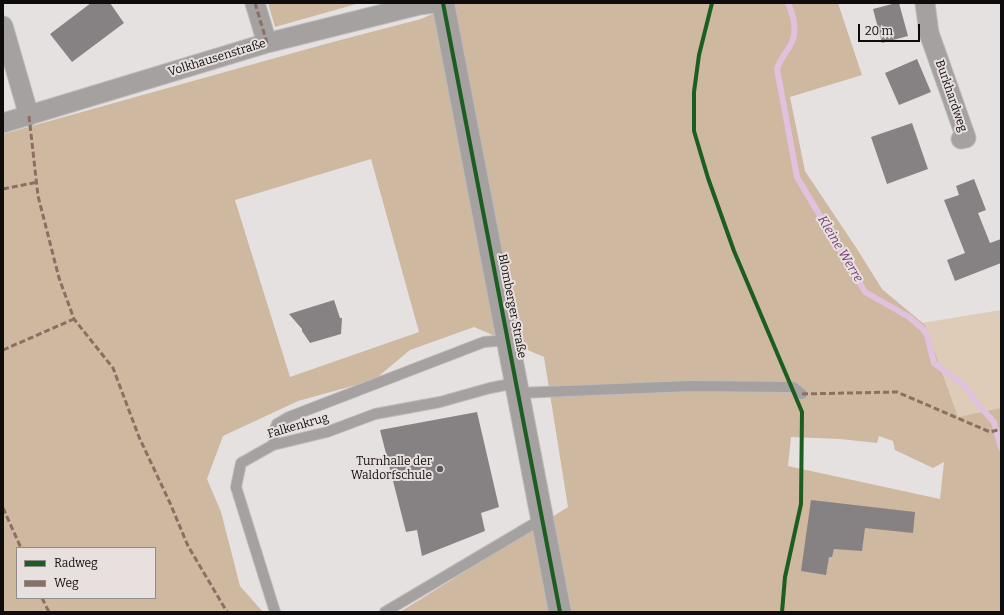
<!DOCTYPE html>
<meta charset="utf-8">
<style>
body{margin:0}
#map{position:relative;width:1004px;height:615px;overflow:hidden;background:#e6e1e1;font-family:Bitter,serif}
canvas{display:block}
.frame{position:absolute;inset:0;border:4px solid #0e0c0c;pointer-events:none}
.legend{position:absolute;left:16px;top:547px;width:140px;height:52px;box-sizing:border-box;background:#e8e0df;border:1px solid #918b8b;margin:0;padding:5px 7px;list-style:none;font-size:12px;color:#0e0c0c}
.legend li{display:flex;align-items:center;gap:8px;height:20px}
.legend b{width:20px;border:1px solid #918b8b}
.scale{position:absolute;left:858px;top:24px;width:62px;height:18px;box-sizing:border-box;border:2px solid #0e0c0c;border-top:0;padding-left:5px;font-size:12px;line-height:14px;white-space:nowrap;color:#0e0c0c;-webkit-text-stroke:3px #e8e0df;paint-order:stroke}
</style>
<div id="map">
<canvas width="1004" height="615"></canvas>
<div class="frame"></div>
<ul class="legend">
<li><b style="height:5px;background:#1b5e20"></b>Radweg</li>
<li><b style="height:5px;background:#8d6e63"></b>Weg</li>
</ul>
<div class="scale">20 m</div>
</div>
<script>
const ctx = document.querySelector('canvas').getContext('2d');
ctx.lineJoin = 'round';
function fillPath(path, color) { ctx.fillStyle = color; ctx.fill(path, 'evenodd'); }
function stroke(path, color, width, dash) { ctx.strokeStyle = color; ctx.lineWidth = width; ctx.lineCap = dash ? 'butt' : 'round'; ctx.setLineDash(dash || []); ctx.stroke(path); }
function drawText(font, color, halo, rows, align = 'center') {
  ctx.font = font + ' Bitter,serif'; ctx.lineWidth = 4; ctx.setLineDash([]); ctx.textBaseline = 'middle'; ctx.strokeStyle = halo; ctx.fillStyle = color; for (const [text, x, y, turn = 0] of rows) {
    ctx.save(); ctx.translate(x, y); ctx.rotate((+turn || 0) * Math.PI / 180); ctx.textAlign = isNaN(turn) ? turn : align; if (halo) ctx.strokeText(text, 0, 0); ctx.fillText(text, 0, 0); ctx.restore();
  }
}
fillPath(new Path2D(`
 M 1001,310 L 1001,504 L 974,414 L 958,417 L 885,329 Z`), '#dfccb8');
fillPath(new Path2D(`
 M 268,3 L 360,3 L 275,27 Z
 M 457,3 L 838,3 L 862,75 L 790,97 L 805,171 L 857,249 L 882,289 L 925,325 L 958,417 L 1001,408 L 1001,612 L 400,612 L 568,507 L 544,357 L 474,327 L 410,350 L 374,380 L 298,401 L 223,436 L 207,479 L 221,512 L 240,586 L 263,612 L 3,612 L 3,134 L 329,43 L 421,19 ZM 371,159 L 419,332 L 290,377 L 235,200 ZM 879,436 L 893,441 L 895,450 L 933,468 L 944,462 L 940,499 L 788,466 L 791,437 L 840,439 L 877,443 ZM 17,548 L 155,548 L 155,598 L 17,598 Z`), '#ceb8a0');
stroke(new Path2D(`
 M 788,3 C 794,17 798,32 790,46 C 785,54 780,59 777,69 L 797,177 L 865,292 L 909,317 L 923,329 L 927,335 L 934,363 L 965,386 L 979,406 L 994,422 L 1001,448`), '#e0c2df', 6);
fillPath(new Path2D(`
 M 91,3 L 110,3 L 124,23 L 72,62 L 50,34 Z
 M 896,3 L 899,3 L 908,36 L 882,43 L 873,9 Z
 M 917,59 L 931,92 L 899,105 L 885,73 Z
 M 912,123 L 928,169 L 887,184 L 871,137 Z
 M 974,179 L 986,210 L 978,213 L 990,243 L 1001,239 L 1001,263 L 955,281 L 947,260 L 965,253 L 944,200 L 959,195 L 956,186 Z
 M 334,300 L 340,318 L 342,318 L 341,334 L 310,343 L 302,331 L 302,329 L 289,314 Z
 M 477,412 L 499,507 L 481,513 L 485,531 L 422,556 L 417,530 L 406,532 L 380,430 Z
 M 811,500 L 915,512 L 913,533 L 865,528 L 862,551 L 834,549 L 832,557 L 829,557 L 826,575 L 801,571 Z`), '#868283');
const service = new Path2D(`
 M 519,393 L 690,386 L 793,387 L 802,394
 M 275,444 L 273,434 L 277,424 L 289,417 L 484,342 L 508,340
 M 275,612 L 236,487 L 241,463 L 273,445 L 327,432 L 375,414 L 440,402 L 490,388 L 516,383
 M 385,612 L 542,519`);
const minor = new Path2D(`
 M 255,3 L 267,43
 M 925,3 L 929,33 L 966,138 L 961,139
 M 3,26 L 29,116
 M 3,123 L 267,43 L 419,5 L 434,3`);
const tertiary = new Path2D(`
 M 443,3 L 560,612`);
stroke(service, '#bebbbb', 12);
stroke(minor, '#bebbbb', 21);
stroke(tertiary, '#bebbbb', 24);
stroke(service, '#a4a1a0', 10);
stroke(minor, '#a4a1a0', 19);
stroke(tertiary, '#a4a1a0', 22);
stroke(new Path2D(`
 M 255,3 L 267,43
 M 29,116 L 38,196 L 59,278 L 74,319 L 113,368 L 139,437 L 170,503 L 188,546 L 227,612
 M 3,189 L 38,182
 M 3,350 L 74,319
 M 802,394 L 897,392 L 990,432 L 1001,429
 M 3,508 L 21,548
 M 42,598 L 49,612`), '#8d6e63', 3, [6, 3]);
stroke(new Path2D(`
 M 443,3 L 560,612
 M 712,3 L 699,55 L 694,92 L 694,131 L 708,178 L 734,251 L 802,412 L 801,504 L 785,577 L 782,612`), '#1b5e20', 4);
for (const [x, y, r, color] of [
 [440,469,4,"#5a5757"]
]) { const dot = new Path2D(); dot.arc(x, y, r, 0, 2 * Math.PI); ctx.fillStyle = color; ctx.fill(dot); stroke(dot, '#e8e0df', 1.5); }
drawText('12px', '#0e0c0c', '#e8e0df', [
 ["Volkhausenstraße",217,58,-17],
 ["Burkhardweg",951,96,71],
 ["Blomberger Straße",512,306,79],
 ["Falkenkrug",298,426,-16]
]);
drawText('12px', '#0e0c0c', '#e8e0df', [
 ["Turnhalle der",432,462],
 ["Waldorfschule",432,476]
], 'right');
drawText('italic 13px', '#754176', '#e8e0df', [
 ["Kleine Werre",840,249,59]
]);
</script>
